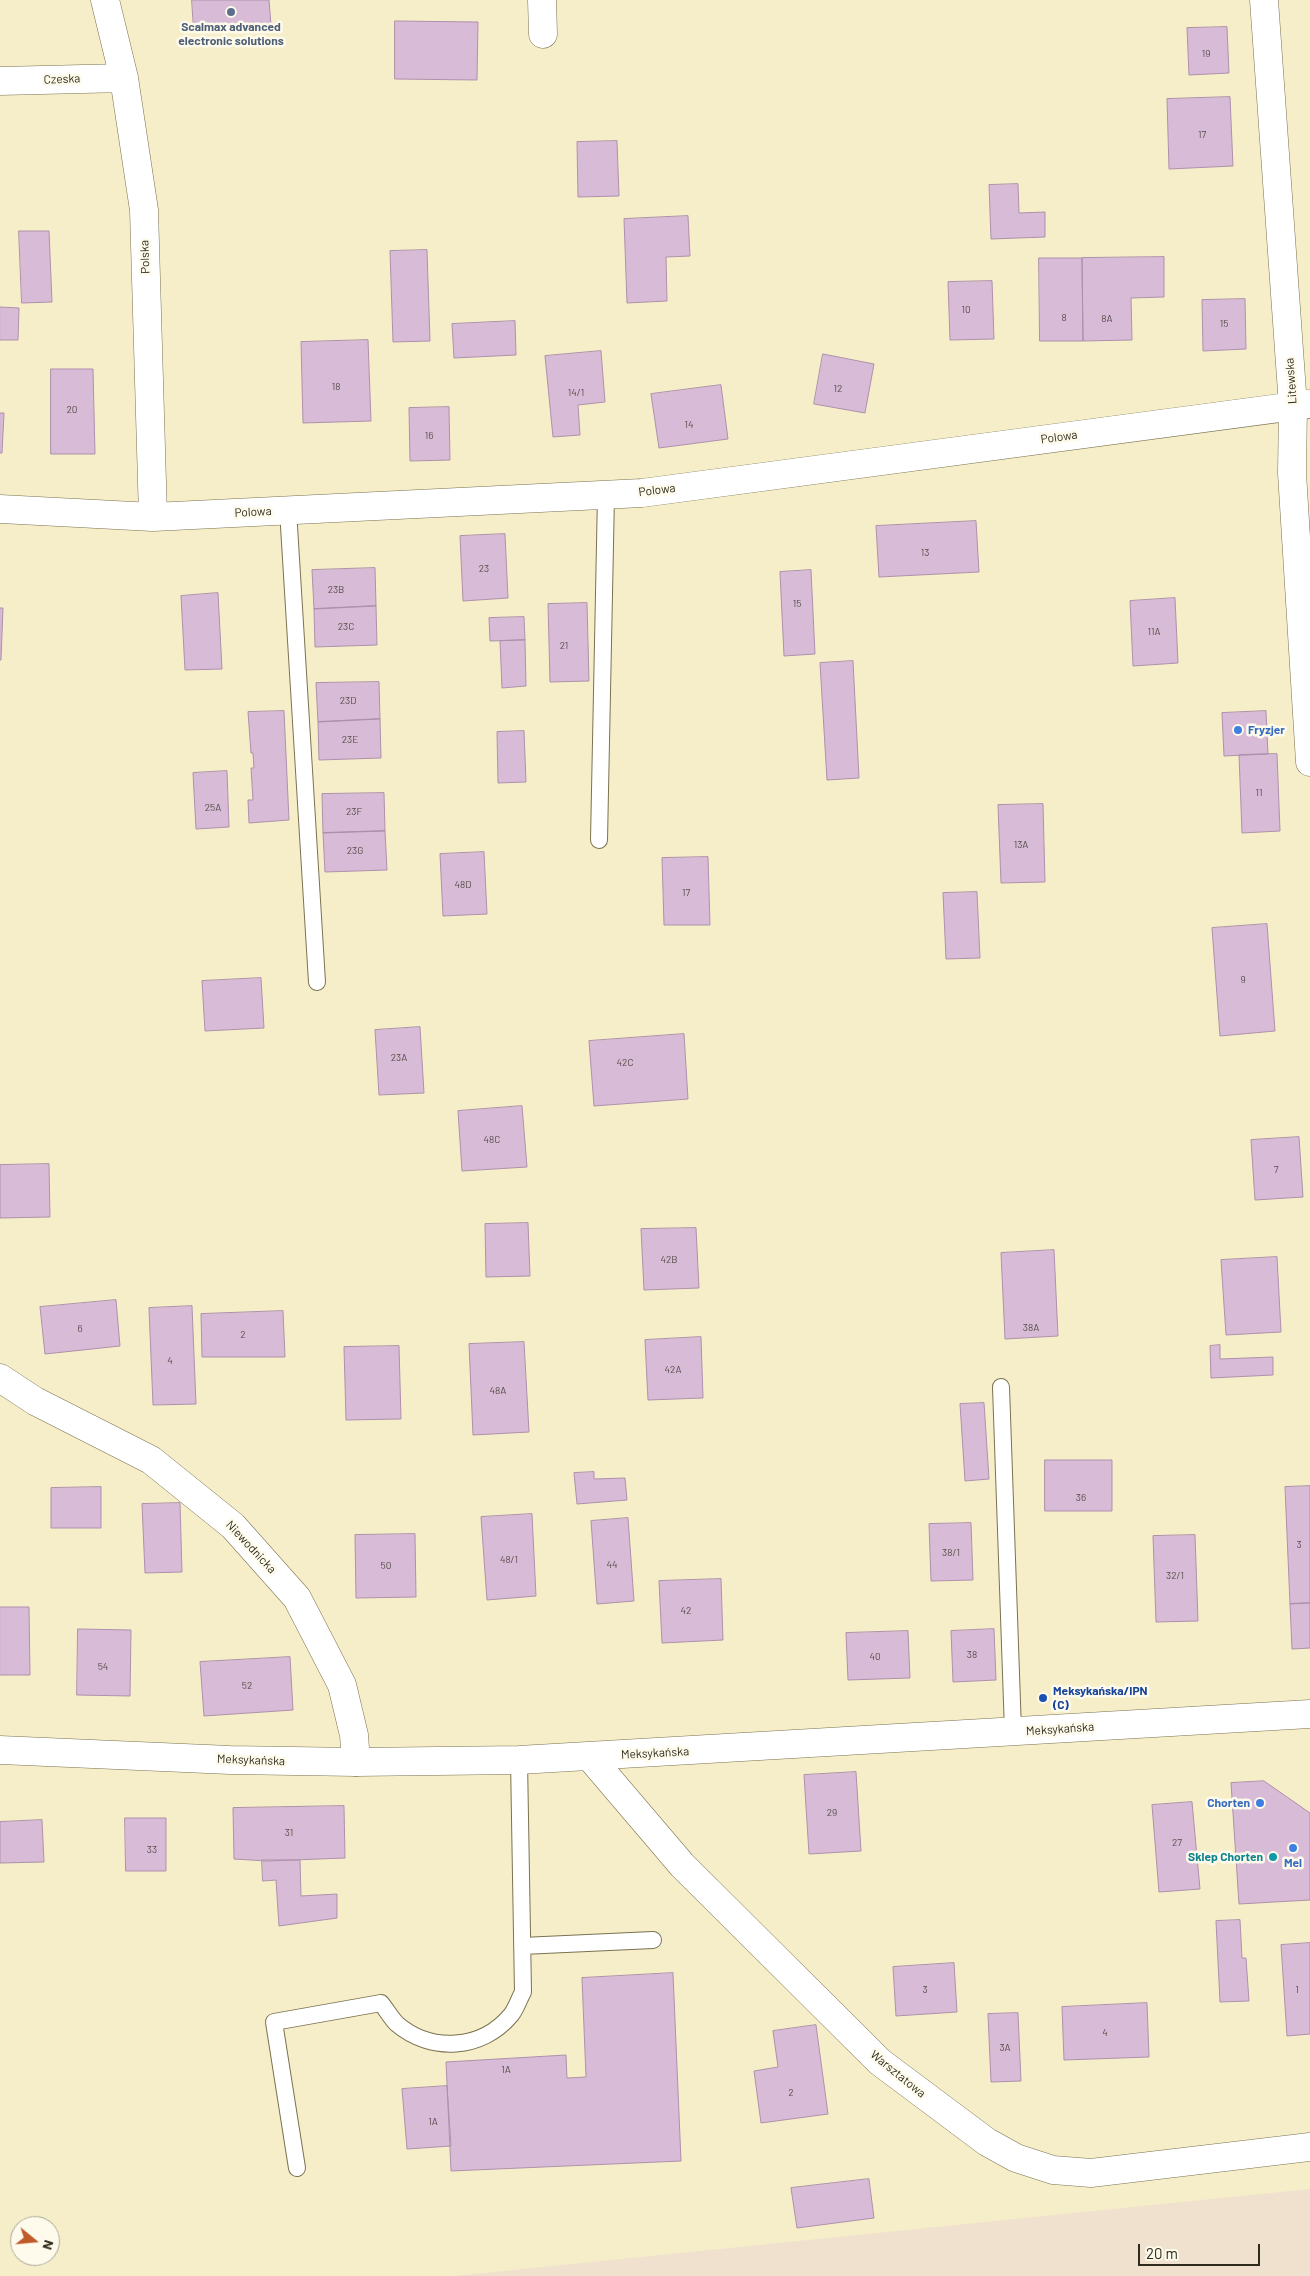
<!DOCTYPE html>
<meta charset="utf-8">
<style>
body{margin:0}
#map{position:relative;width:1310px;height:2276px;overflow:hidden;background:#f6eec9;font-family:Barlow,sans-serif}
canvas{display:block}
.north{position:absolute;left:10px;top:2216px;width:50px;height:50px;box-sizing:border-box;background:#fefbec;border:1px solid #aba899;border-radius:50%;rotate:107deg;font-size:14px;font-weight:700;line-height:20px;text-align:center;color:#2e2b1d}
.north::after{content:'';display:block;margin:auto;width:18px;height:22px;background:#c05a29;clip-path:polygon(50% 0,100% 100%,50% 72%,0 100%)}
.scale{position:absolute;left:1138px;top:2244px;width:122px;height:22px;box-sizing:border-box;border:2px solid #2e2b1d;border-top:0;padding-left:6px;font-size:15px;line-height:18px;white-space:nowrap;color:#2e2b1d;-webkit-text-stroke:4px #fefbec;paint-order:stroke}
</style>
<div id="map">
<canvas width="1310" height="2276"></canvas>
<div class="north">N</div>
<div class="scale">20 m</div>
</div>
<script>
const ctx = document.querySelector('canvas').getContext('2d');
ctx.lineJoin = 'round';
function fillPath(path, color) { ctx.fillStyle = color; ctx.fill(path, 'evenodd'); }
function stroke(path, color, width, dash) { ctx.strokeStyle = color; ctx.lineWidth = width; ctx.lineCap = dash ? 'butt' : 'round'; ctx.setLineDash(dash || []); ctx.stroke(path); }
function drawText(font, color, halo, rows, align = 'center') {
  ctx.font = font + ' Barlow,sans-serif'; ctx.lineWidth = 5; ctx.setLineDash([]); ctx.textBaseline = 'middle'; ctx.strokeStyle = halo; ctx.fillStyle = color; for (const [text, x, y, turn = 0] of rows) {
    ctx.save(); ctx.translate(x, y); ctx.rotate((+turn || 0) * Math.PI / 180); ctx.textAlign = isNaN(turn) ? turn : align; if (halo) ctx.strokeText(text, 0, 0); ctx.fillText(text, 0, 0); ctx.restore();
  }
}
fillPath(new Path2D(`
 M 1310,2189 L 1310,2276 L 454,2276 Z`), '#efe1ce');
const building = new Path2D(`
 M 192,0 L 269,0 L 271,25 L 194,30 Z
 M 395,21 L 478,22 L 477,80 L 395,79 Z
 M 1227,27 L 1229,73 L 1189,75 L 1187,28 Z
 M 1230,97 L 1233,166 L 1169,169 L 1167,99 Z
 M 617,141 L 619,196 L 578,197 L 577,142 Z
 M 1018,184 L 1019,213 L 1045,212 L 1045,237 L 991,239 L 989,185 Z
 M 688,216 L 690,256 L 666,257 L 667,301 L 627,303 L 624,219 Z
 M 19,231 L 49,231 L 52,302 L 22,303 Z
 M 427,250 L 430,341 L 393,342 L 390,251 Z
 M 1164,257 L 1164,297 L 1131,298 L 1132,340 L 1083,341 L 1082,258 Z
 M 1039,258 L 1082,258 L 1083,341 L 1040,341 Z
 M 992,281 L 994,339 L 950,340 L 948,282 Z
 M 1245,299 L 1246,349 L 1203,351 L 1202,300 Z
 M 0,307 L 19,308 L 18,340 L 0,340 Z
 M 515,321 L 516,355 L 454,358 L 452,324 Z
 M 368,340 L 371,421 L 303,423 L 301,342 Z
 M 601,351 L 605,402 L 578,405 L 580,435 L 553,437 L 545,356 Z
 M 823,354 L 874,364 L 865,413 L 814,404 Z
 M 51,369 L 93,369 L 95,454 L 51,454 Z
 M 721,385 L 728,439 L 659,448 L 651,394 Z
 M 449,407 L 450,460 L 410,461 L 409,408 Z
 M 0,413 L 4,413 L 2,453 L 0,453 Z
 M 976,521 L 979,572 L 879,577 L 876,526 Z
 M 505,534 L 508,598 L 463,601 L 460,536 Z
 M 375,568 L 376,606 L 314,609 L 312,570 Z
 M 811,570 L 815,654 L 784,656 L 780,572 Z
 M 218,593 L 222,669 L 185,670 L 181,596 Z
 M 1175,598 L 1178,663 L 1133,666 L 1130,601 Z
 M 587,603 L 589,681 L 550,682 L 548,604 Z
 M 376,606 L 377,645 L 315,647 L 314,609 Z
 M 0,608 L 3,608 L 1,660 L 0,660 Z
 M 524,617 L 525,640 L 490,641 L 489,618 Z
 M 525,640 L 526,686 L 502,688 L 500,641 Z
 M 853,661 L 859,778 L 827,780 L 820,663 Z
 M 379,682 L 380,719 L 318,722 L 316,683 Z
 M 284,711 L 289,820 L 249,823 L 248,800 L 253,800 L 251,768 L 254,768 L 253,753 L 251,753 L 248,712 Z
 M 1266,711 L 1268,754 L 1224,756 L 1222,713 Z
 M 380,719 L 381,758 L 319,760 L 318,722 Z
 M 524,731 L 526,782 L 498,783 L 497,732 Z
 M 1277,754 L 1280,831 L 1242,833 L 1239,755 Z
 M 227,771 L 229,827 L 196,829 L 193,773 Z
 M 384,793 L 385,831 L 323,833 L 322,794 Z
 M 1043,804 L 1045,882 L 1001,883 L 998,805 Z
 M 385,831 L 387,870 L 325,872 L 323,833 Z
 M 484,852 L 487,914 L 443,916 L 440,854 Z
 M 708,857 L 710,925 L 664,925 L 662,858 Z
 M 977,892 L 980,958 L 946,959 L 943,893 Z
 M 1267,924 L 1275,1031 L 1220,1036 L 1212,928 Z
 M 261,978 L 264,1028 L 205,1031 L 202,981 Z
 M 420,1027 L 424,1093 L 379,1095 L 375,1030 Z
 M 684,1034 L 688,1099 L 594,1106 L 589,1041 Z
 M 522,1106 L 527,1167 L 462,1171 L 458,1111 Z
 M 1299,1137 L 1303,1197 L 1255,1200 L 1251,1140 Z
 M 49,1164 L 50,1217 L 0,1218 L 0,1165 Z
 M 528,1223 L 530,1276 L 486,1277 L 485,1224 Z
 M 696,1228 L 699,1288 L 644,1290 L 641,1229 Z
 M 1054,1250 L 1058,1336 L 1005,1339 L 1001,1253 Z
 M 1277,1257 L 1281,1332 L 1226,1335 L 1221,1260 Z
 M 116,1300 L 120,1346 L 45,1354 L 40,1307 Z
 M 192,1306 L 196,1404 L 153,1405 L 149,1308 Z
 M 283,1311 L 285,1357 L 202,1357 L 201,1314 Z
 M 701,1337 L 703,1398 L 648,1400 L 645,1340 Z
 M 524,1342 L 529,1432 L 473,1435 L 469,1344 Z
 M 1220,1345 L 1220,1359 L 1273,1357 L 1273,1375 L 1211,1378 L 1210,1346 Z
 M 399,1346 L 401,1419 L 346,1420 L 344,1347 Z
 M 984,1403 L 989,1479 L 965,1481 L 960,1404 Z
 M 1045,1460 L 1112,1460 L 1112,1511 L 1045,1511 Z
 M 594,1472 L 594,1479 L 625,1478 L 627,1500 L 577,1504 L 574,1473 Z
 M 1310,1486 L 1310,1603 L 1290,1604 L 1285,1487 Z
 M 101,1487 L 101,1528 L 51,1528 L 51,1488 Z
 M 180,1503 L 182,1572 L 145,1573 L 142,1504 Z
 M 532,1514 L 536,1596 L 487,1600 L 481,1517 Z
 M 628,1518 L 634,1601 L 597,1604 L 591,1521 Z
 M 971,1523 L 973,1580 L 931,1581 L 929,1524 Z
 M 415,1534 L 416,1597 L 356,1598 L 355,1535 Z
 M 1195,1535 L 1198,1621 L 1156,1622 L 1153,1536 Z
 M 721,1579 L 723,1640 L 662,1643 L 659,1581 Z
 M 1310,1603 L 1310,1648 L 1292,1649 L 1290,1604 Z
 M 0,1607 L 29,1607 L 30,1675 L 0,1675 Z
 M 78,1629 L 131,1630 L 130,1696 L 77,1695 Z
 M 994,1629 L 996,1680 L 953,1682 L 951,1631 Z
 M 908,1631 L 910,1678 L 848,1680 L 846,1633 Z
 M 290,1657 L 293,1710 L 204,1716 L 200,1662 Z
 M 856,1772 L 861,1851 L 809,1854 L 804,1775 Z
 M 1264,1781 L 1310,1813 L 1310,1900 L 1239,1904 L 1231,1783 Z
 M 1192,1802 L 1200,1889 L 1159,1892 L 1152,1805 Z
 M 344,1806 L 345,1858 L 267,1861 L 234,1859 L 233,1808 Z
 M 125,1818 L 166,1818 L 166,1871 L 126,1871 Z
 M 42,1820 L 44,1862 L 0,1863 L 0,1822 Z
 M 262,1860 L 300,1860 L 301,1896 L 337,1894 L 337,1918 L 279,1926 L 276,1880 L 263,1881 Z
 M 1240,1920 L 1242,1958 L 1246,1958 L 1249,2001 L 1220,2002 L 1216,1921 Z
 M 1310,1943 L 1310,2034 L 1287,2036 L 1281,1945 Z
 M 954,1963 L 957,2012 L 896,2016 L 893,1967 Z
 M 673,1973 L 681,2161 L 451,2171 L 446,2062 L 566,2055 L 567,2078 L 586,2077 L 582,1978 Z
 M 1147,2003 L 1149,2057 L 1064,2060 L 1062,2007 Z
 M 1018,2013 L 1021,2081 L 991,2082 L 988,2014 Z
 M 816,2025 L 828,2114 L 761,2123 L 754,2071 L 778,2067 L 773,2031 Z
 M 447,2086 L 451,2146 L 407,2149 L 402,2089 Z
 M 869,2179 L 874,2218 L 797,2228 L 791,2188 Z`);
fillPath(building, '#d8bbd6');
stroke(building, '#ad91ab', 1);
const service = new Path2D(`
 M 288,510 L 317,982
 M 599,840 L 606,495
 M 1001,1387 L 1013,1731
 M 522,1946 L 653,1940
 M 297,2168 L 274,2022 L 381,2003 C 386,2009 391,2018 397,2024 C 431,2053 482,2050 511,2015 C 516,2009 519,1999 523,1992 L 519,1760`);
const minor = new Path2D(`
 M 105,0 L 124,78 L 144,210 L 153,517
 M 542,0 L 543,34
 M 1264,0 L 1293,406 L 1292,473 L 1310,762
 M 0,81 L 124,78
 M 0,509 L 153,517 L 642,493 L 1310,404
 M 0,1378 L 35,1401 L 151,1460 L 233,1526 L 297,1598 L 342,1685 L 354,1735 L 356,1762
 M 590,1757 L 682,1865 L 880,2062 L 987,2142 L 1016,2158 L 1053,2170 L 1091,2173 L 1310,2147`);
const tertiary = new Path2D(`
 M 0,1750 L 230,1760 L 356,1762 L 519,1760 L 1310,1714`);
stroke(service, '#7a7251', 18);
stroke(minor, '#7a7251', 29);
stroke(tertiary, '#7a7251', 29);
stroke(service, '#fff', 16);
stroke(minor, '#fff', 28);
stroke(tertiary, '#fff', 28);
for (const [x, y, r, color] of [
 [231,12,5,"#5c6f8a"],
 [1238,730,5,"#3f7fe0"],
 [1043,1698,5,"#1a4fb4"],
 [1260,1803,5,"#3f7fe0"],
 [1293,1848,5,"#3f7fe0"],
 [1273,1857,5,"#0f9aa8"]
]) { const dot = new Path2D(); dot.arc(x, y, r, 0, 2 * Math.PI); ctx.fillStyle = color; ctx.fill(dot); stroke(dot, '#fefbec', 2); }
drawText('10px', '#584f4b', null, [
 ["19",1206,54],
 ["17",1202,135],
 ["10",966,310],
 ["8",1064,318],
 ["8A",1107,319],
 ["15",1224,324],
 ["18",336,387],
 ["12",838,389],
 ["14/1",576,393],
 ["20",72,410],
 ["14",689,425],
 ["16",429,436],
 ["13",925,553],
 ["23",484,569],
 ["23B",336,590],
 ["15",797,604],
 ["23C",346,627],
 ["11A",1154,632],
 ["21",564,646],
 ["23D",348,701],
 ["23E",350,740],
 ["11",1259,793],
 ["25A",213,808],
 ["23F",354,812],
 ["13A",1021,845],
 ["23G",355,851],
 ["48D",463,885],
 ["17",686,893],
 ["9",1243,980],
 ["23A",399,1058],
 ["42C",625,1063],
 ["48C",492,1140],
 ["7",1276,1170],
 ["42B",669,1260],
 ["38A",1031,1328],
 ["6",80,1329],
 ["2",243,1335],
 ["4",170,1361],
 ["42A",673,1370],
 ["48A",498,1391],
 ["36",1081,1498],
 ["3",1299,1545],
 ["38/1",951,1553],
 ["48/1",509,1560],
 ["44",612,1565],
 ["50",386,1566],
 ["32/1",1175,1576],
 ["42",686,1611],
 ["38",972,1655],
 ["40",875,1657],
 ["54",103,1667],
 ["52",247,1686],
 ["29",832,1813],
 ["31",289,1833],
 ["27",1177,1843],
 ["33",152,1850],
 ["3",925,1990],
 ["1",1297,1990],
 ["4",1105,2033],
 ["3A",1005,2048],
 ["1A",506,2070],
 ["2",791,2093],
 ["1A",433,2122]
]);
drawText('bold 12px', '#4e5e75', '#fefbec', [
 ["Scalmax advanced",231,27],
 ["electronic solutions",231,41]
]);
drawText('12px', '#2e2b1d', '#fefbec', [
 ["Czeska",62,79,-2],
 ["Polska",145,257,-92],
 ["Litewska",1291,381,-94],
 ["Polowa",1059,437,-8],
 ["Polowa",657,490,-7],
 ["Polowa",253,512,-3],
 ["Niewodnicka",251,1547,47],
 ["Meksykańska",1060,1729,-4],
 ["Meksykańska",655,1753,-3],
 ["Meksykańska",251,1760,2],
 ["Warsztatowa",898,2074,39]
]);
drawText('bold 12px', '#366cbe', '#fefbec', [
 ["Fryzjer",1248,730],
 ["Chorten",1250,1803,"right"],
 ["Mel",1293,1863,"center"]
], 'left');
drawText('bold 12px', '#164399', '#fefbec', [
 ["Meksykańska/IPN",1053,1691],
 ["(C)",1053,1705]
], 'left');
drawText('bold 12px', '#0d838f', '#fefbec', [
 ["Sklep Chorten",1263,1857]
], 'right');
</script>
